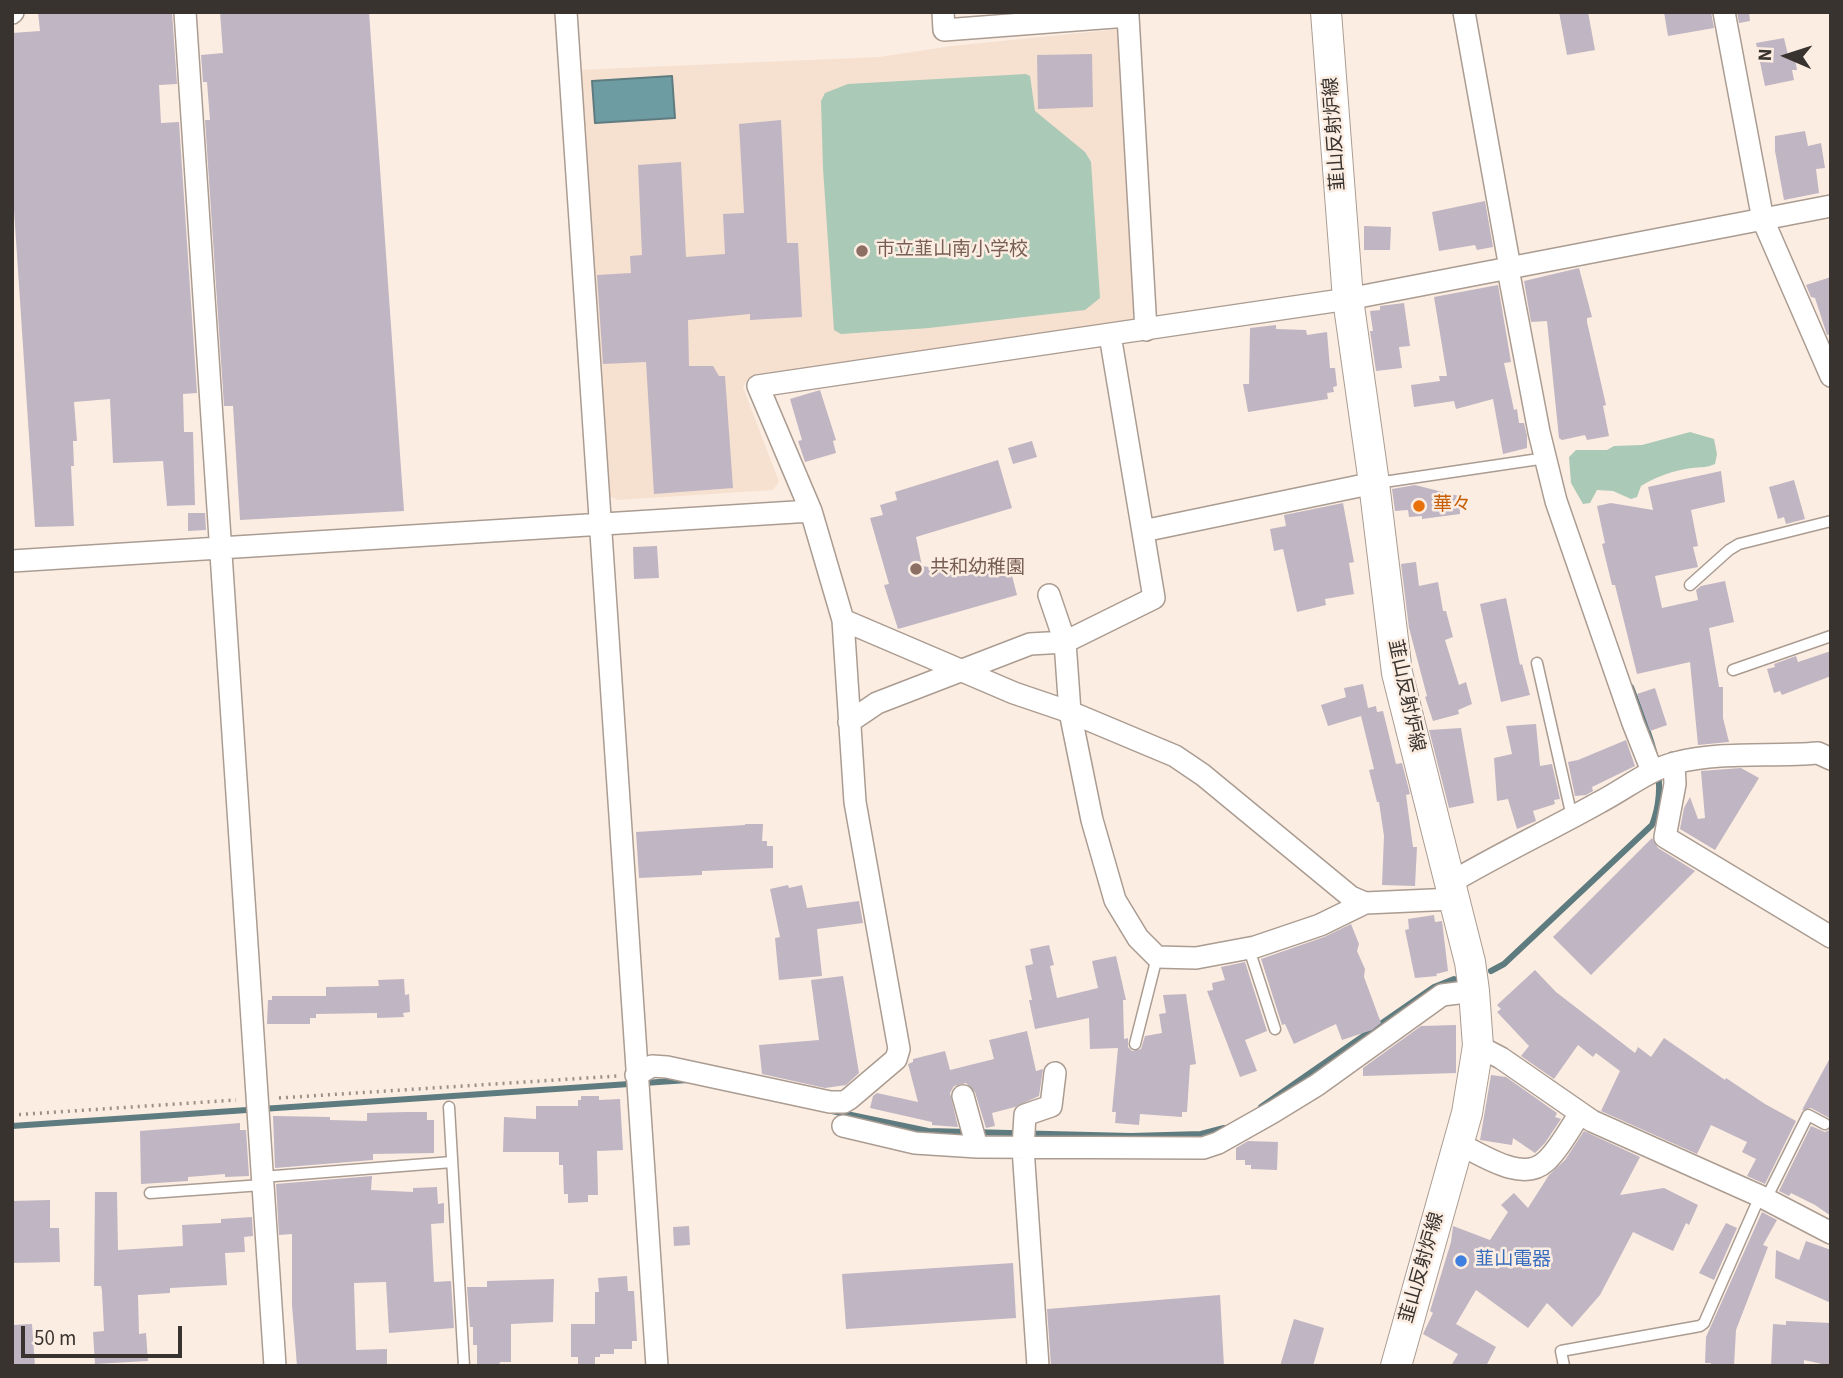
<!DOCTYPE html>
<meta charset="utf-8">
<style>
body{margin:0}
#map{position:relative;width:1843px;height:1378px;overflow:hidden;background:#fcede2;font-family:"Source Sans 3",sans-serif}
canvas{display:block}
.frame{position:absolute;inset:0;border:14px solid #39332f;pointer-events:none}
.north{position:absolute;left:1752px;top:21px;width:70px;height:70px;-webkit-text-stroke:5px #fcede2;paint-order:stroke;rotate:273deg;font-size:19px;font-weight:700;line-height:28px;text-align:center;color:#39332f}
.north::after{content:'';display:block;margin:auto;width:24px;height:32px;background:#39332f;clip-path:polygon(50% 0,100% 100%,50% 72%,0 100%)}
.scale{position:absolute;left:21px;top:1326px;width:161px;height:32px;box-sizing:border-box;border:4px solid #39332f;border-top:0;padding-left:9px;font-size:21px;line-height:24px;white-space:nowrap;color:#39332f;-webkit-text-stroke:5px #fcede2;paint-order:stroke}
</style>
<div id="map">
<canvas width="1843" height="1378"></canvas>
<div class="frame"></div>
<div class="north">N</div>
<div class="scale">50 m</div>
</div>
<script>
const ctx = document.querySelector('canvas').getContext('2d');
ctx.lineJoin = 'round';
function fillPath(path, color) { ctx.fillStyle = color; ctx.fill(path, 'evenodd'); }
function stroke(path, color, width, dash) { ctx.strokeStyle = color; ctx.lineWidth = width; ctx.lineCap = dash ? 'butt' : 'round'; ctx.setLineDash(dash || []); ctx.stroke(path); }
function drawText(font, color, halo, rows, align = 'center') {
  ctx.font = font + ' "Source Sans 3","Noto Sans JP",sans-serif'; ctx.lineWidth = 5; ctx.setLineDash([]); ctx.textBaseline = 'middle'; ctx.strokeStyle = halo; ctx.fillStyle = color; for (const [text, x, y, turn = 0] of rows) {
    ctx.save(); ctx.translate(x, y); ctx.rotate((+turn || 0) * Math.PI / 180); ctx.textAlign = isNaN(turn) ? turn : align; if (halo) ctx.strokeText(text, 0, 0); ctx.fillText(text, 0, 0); ctx.restore();
  }
}
fillPath(new Path2D(`
 M 1121,29 L 1139,320 L 772,375 L 746,382 L 743,387 L 779,482 L 773,490 L 617,500 L 606,494 L 577,70 L 879,57 L 952,46 Z`), '#f6e0d0');
fillPath(new Path2D(`
 M 1026,74 L 1030,76 L 1035,111 L 1085,152 L 1091,162 L 1100,298 L 1085,310 L 929,328 L 841,334 L 834,330 L 823,168 L 821,101 L 825,93 L 848,84 Z
 M 1690,432 L 1714,439 L 1717,454 L 1715,464 C 1706,468 1700,467 1692,468 C 1674,470 1655,477 1641,486 L 1637,497 L 1631,499 L 1613,491 L 1597,490 L 1590,503 L 1583,504 L 1571,483 L 1569,457 L 1576,450 L 1607,450 L 1614,446 L 1642,445 Z`), '#aac9b6');
const water = new Path2D(`
 M 672,76 L 675,118 L 595,123 L 592,81 Z`);
fillPath(water, '#6e9ca3');
stroke(water, '#5e7c80', 2);
stroke(new Path2D(`
 M 1491,971 L 1504,964 L 1652,825 C 1671,777 1648,732 1631,687
 M 1261,1107 L 1434,987 L 1454,979
 M 832,1111 L 928,1131 L 1131,1136 L 1201,1134 L 1224,1128
 M 12,1126 L 688,1080`), '#5e7c80', 6);
fillPath(new Path2D(`
 M 38,12 L 172,12 L 177,84 L 159,85 L 161,123 L 179,122 L 197,393 L 183,394 L 184,432 L 193,432 L 195,505 L 167,506 L 163,461 L 113,463 L 110,399 L 74,402 L 77,441 L 73,441 L 74,466 L 71,466 L 74,526 L 35,527 L 12,180 L 12,33 L 40,31 Z
 M 220,12 L 369,12 L 404,511 L 240,520 L 233,406 L 224,406 L 205,120 L 210,120 L 207,82 L 203,82 L 201,55 L 223,53 Z
 M 1559,12 L 1588,12 L 1595,50 L 1567,55 Z
 M 1664,12 L 1711,12 L 1714,28 L 1668,36 Z
 M 1737,12 L 1749,12 L 1750,21 L 1739,23 Z
 M 1784,38 L 1788,55 L 1794,53 L 1797,70 L 1792,70 L 1794,80 L 1765,86 L 1756,43 Z
 M 1092,54 L 1093,107 L 1038,109 L 1037,55 Z
 M 781,120 L 787,243 L 798,243 L 802,317 L 750,320 L 750,314 L 688,320 L 689,366 L 713,366 L 719,376 L 725,376 L 733,488 L 654,494 L 646,362 L 603,364 L 597,275 L 631,273 L 630,256 L 642,255 L 638,165 L 681,162 L 686,257 L 725,254 L 723,214 L 744,213 L 739,124 Z
 M 1805,131 L 1808,146 L 1821,143 L 1825,168 L 1816,169 L 1819,193 L 1784,200 L 1775,151 L 1775,136 Z
 M 1485,201 L 1493,247 L 1477,250 L 1475,245 L 1439,251 L 1432,212 Z
 M 1364,226 L 1391,227 L 1390,250 L 1364,250 Z
 M 1579,268 L 1592,317 L 1587,318 L 1587,322 L 1606,405 L 1603,406 L 1609,436 L 1587,440 L 1585,435 L 1562,440 L 1559,438 L 1547,321 L 1531,322 L 1524,281 Z
 M 1831,277 L 1831,334 L 1827,335 L 1815,298 L 1811,297 L 1806,285 Z
 M 1498,285 L 1511,362 L 1504,363 L 1514,410 L 1517,409 L 1519,423 L 1524,423 L 1527,436 L 1527,448 L 1503,454 L 1493,399 L 1456,409 L 1454,401 L 1414,407 L 1411,385 L 1440,381 L 1439,376 L 1447,376 L 1434,297 Z
 M 1404,303 L 1410,346 L 1399,347 L 1402,368 L 1376,371 L 1370,331 L 1373,331 L 1370,311 L 1380,310 L 1380,306 Z
 M 1276,325 L 1276,329 L 1306,330 L 1307,335 L 1327,332 L 1330,368 L 1335,368 L 1337,386 L 1333,387 L 1334,392 L 1327,393 L 1328,399 L 1248,412 L 1243,384 L 1249,384 L 1250,328 Z
 M 820,390 L 836,440 L 833,441 L 836,453 L 805,462 L 798,441 L 802,440 L 790,399 Z
 M 1032,441 L 1037,457 L 1013,464 L 1008,448 Z
 M 998,460 L 1012,508 L 916,537 L 922,566 L 935,568 L 946,575 L 1008,560 L 1017,595 L 898,629 L 884,585 L 889,584 L 870,518 L 883,515 L 880,505 L 897,500 L 895,492 Z
 M 1721,471 L 1725,502 L 1691,510 L 1698,546 L 1693,547 L 1698,567 L 1655,576 L 1662,608 L 1698,600 L 1696,590 L 1701,586 L 1725,581 L 1734,622 L 1709,628 L 1719,687 L 1723,687 L 1723,718 L 1729,742 L 1698,745 L 1690,662 L 1637,674 L 1615,585 L 1612,585 L 1602,544 L 1605,543 L 1597,506 L 1611,503 L 1653,510 L 1648,487 Z
 M 1794,480 L 1805,519 L 1786,524 L 1784,517 L 1778,519 L 1769,487 Z
 M 1415,485 L 1459,496 L 1460,514 L 1422,519 L 1422,516 L 1409,517 L 1408,510 L 1395,511 L 1392,489 Z
 M 1343,503 L 1354,562 L 1349,563 L 1354,594 L 1325,599 L 1326,605 L 1297,612 L 1283,549 L 1274,551 L 1270,529 L 1286,526 L 1284,515 Z
 M 188,513 L 205,513 L 206,530 L 188,531 Z
 M 657,546 L 659,578 L 634,579 L 633,547 Z
 M 1416,562 L 1419,586 L 1438,582 L 1443,611 L 1446,611 L 1453,637 L 1445,640 L 1459,685 L 1466,682 L 1472,704 L 1458,710 L 1459,714 L 1433,721 L 1425,697 L 1427,696 L 1409,628 L 1401,564 Z
 M 1506,598 L 1520,665 L 1522,664 L 1530,695 L 1501,702 L 1480,604 Z
 M 1831,651 L 1831,676 L 1782,695 L 1780,691 L 1774,693 L 1767,669 L 1775,667 L 1774,664 L 1796,656 L 1798,662 Z
 M 1363,684 L 1368,708 L 1376,706 L 1377,712 L 1383,711 L 1396,764 L 1402,763 L 1410,794 L 1406,795 L 1413,847 L 1417,847 L 1415,886 L 1382,885 L 1384,836 L 1379,802 L 1377,802 L 1369,770 L 1374,769 L 1361,716 L 1328,726 L 1321,705 L 1346,697 L 1344,688 Z
 M 1655,688 L 1667,725 L 1650,731 L 1637,694 Z
 M 1536,724 L 1540,766 L 1552,764 L 1560,799 L 1554,800 L 1555,804 L 1533,811 L 1536,821 L 1517,829 L 1508,799 L 1497,801 L 1494,758 L 1512,754 L 1506,726 Z
 M 1461,728 L 1474,803 L 1449,808 L 1429,730 Z
 M 1626,740 L 1635,766 L 1592,787 L 1593,791 L 1586,795 L 1575,796 L 1568,762 L 1578,760 Z
 M 1741,768 L 1759,778 L 1715,850 L 1680,829 L 1684,808 L 1690,797 L 1698,819 L 1705,818 L 1701,771 Z
 M 745,824 L 763,824 L 762,841 L 767,841 L 767,846 L 773,846 L 773,868 L 702,871 L 702,875 L 639,878 L 636,832 L 745,825 Z
 M 1652,838 L 1658,848 L 1695,871 L 1591,975 L 1553,937 Z
 M 788,885 L 789,888 L 802,885 L 807,908 L 859,901 L 863,923 L 817,929 L 822,976 L 779,980 L 775,938 L 780,937 L 770,889 Z
 M 1434,915 L 1435,922 L 1442,921 L 1448,971 L 1436,974 L 1437,976 L 1415,978 L 1405,930 L 1409,929 L 1408,919 Z
 M 1351,924 L 1359,944 L 1357,951 L 1365,969 L 1364,977 L 1381,1023 L 1372,1030 L 1342,1040 L 1336,1024 L 1294,1044 L 1285,1024 L 1282,1025 L 1261,959 L 1324,937 Z
 M 1049,945 L 1054,965 L 1050,966 L 1057,998 L 1098,988 L 1092,961 L 1116,956 L 1126,1000 L 1123,1000 L 1124,1039 L 1128,1038 L 1128,1047 L 1132,1051 L 1141,1049 L 1145,1036 L 1162,1033 L 1159,1014 L 1166,1013 L 1163,995 L 1186,994 L 1196,1064 L 1190,1065 L 1187,1112 L 1182,1112 L 1182,1117 L 1140,1114 L 1139,1125 L 1115,1123 L 1116,1112 L 1112,1112 L 1118,1048 L 1090,1049 L 1089,1018 L 1035,1029 L 1029,1000 L 1032,1000 L 1025,966 L 1033,964 L 1030,949 Z
 M 1245,962 L 1267,1031 L 1245,1040 L 1257,1071 L 1240,1077 L 1207,991 L 1213,990 L 1212,983 L 1225,980 L 1221,967 Z
 M 1535,970 L 1556,992 L 1635,1053 L 1638,1047 L 1651,1057 L 1664,1038 L 1725,1080 L 1726,1078 L 1765,1104 L 1796,1121 L 1765,1184 L 1747,1176 L 1756,1159 L 1742,1152 L 1747,1142 L 1711,1125 L 1697,1154 L 1601,1111 L 1620,1071 L 1596,1053 L 1593,1057 L 1578,1045 L 1554,1079 L 1521,1056 L 1529,1046 L 1497,1012 L 1501,1009 L 1497,1005 Z
 M 843,976 L 859,1073 L 846,1085 L 825,1088 L 762,1074 L 759,1045 L 819,1040 L 811,980 Z
 M 404,979 L 405,995 L 409,994 L 410,1012 L 403,1013 L 404,1017 L 377,1018 L 377,1013 L 316,1014 L 316,1018 L 310,1018 L 310,1024 L 267,1024 L 268,1000 L 272,1000 L 272,996 L 326,996 L 326,987 L 379,986 L 378,980 Z
 M 1456,1025 L 1456,1073 L 1363,1076 L 1363,1068 L 1421,1026 Z
 M 1027,1031 L 1036,1071 L 1043,1069 L 1039,1096 L 1015,1107 L 992,1113 L 995,1126 L 986,1128 L 975,1092 L 966,1083 L 954,1086 L 950,1093 L 958,1127 L 932,1125 L 932,1122 L 870,1108 L 873,1096 L 877,1093 L 918,1102 L 908,1064 L 913,1062 L 913,1059 L 945,1051 L 950,1070 L 994,1059 L 989,1040 Z
 M 1831,1056 L 1831,1119 L 1811,1108 L 1802,1110 Z
 M 1491,1075 L 1506,1077 L 1557,1113 L 1555,1117 L 1561,1119 L 1545,1143 L 1535,1153 L 1513,1138 L 1512,1145 L 1480,1140 Z
 M 581,1096 L 599,1096 L 599,1100 L 620,1099 L 623,1150 L 597,1151 L 598,1195 L 588,1195 L 588,1202 L 568,1203 L 568,1194 L 564,1194 L 563,1165 L 559,1165 L 559,1152 L 503,1152 L 504,1117 L 536,1119 L 536,1106 L 578,1106 L 578,1100 L 581,1100 Z
 M 406,1112 L 427,1112 L 427,1120 L 434,1120 L 434,1153 L 373,1154 L 373,1160 L 275,1168 L 273,1116 L 330,1117 L 330,1120 L 367,1121 L 367,1113 Z
 M 240,1123 L 240,1130 L 246,1130 L 249,1176 L 225,1177 L 225,1174 L 188,1177 L 188,1181 L 141,1184 L 140,1131 Z
 M 1811,1126 L 1825,1132 L 1831,1129 L 1831,1216 L 1815,1205 L 1791,1193 L 1789,1196 L 1779,1191 Z
 M 1584,1131 L 1640,1157 L 1620,1195 L 1664,1188 L 1698,1205 L 1689,1225 L 1686,1223 L 1673,1251 L 1633,1232 L 1600,1295 L 1572,1327 L 1547,1303 L 1528,1328 L 1476,1290 L 1456,1324 L 1496,1347 L 1486,1366 L 1451,1366 L 1458,1354 L 1423,1334 L 1433,1313 L 1430,1311 L 1451,1242 L 1453,1226 L 1490,1240 L 1508,1212 L 1501,1205 L 1514,1193 L 1528,1208 L 1549,1175 L 1565,1160 Z
 M 1248,1141 L 1278,1142 L 1277,1170 L 1251,1169 L 1251,1165 L 1245,1165 L 1245,1160 L 1236,1160 L 1236,1148 Z
 M 372,1176 L 371,1190 L 413,1192 L 413,1188 L 437,1187 L 438,1204 L 444,1203 L 444,1223 L 431,1224 L 434,1282 L 451,1281 L 454,1328 L 389,1333 L 386,1282 L 354,1283 L 356,1350 L 387,1349 L 387,1366 L 297,1366 L 292,1305 L 292,1234 L 279,1235 L 276,1184 Z
 M 95,1192 L 117,1192 L 118,1250 L 183,1246 L 182,1225 L 221,1223 L 221,1219 L 252,1217 L 253,1236 L 244,1237 L 245,1252 L 225,1253 L 227,1285 L 170,1288 L 170,1293 L 138,1295 L 139,1334 L 146,1333 L 148,1361 L 95,1364 L 93,1332 L 104,1331 L 102,1291 L 101,1286 L 94,1286 Z
 M 50,1200 L 50,1228 L 59,1228 L 60,1262 L 12,1263 L 12,1201 Z
 M 1762,1212 L 1777,1220 L 1763,1245 L 1768,1247 L 1736,1330 L 1734,1366 L 1711,1366 L 1711,1363 L 1705,1363 L 1706,1337 Z
 M 1726,1223 L 1737,1228 L 1714,1280 L 1699,1273 Z
 M 689,1226 L 690,1245 L 674,1246 L 673,1227 Z
 M 1806,1241 L 1831,1250 L 1831,1303 L 1775,1278 L 1776,1250 L 1799,1260 Z
 M 1013,1263 L 1016,1318 L 846,1329 L 842,1274 Z
 M 627,1276 L 628,1291 L 634,1291 L 637,1341 L 632,1341 L 632,1349 L 614,1349 L 614,1354 L 600,1354 L 600,1357 L 595,1357 L 595,1366 L 578,1366 L 578,1357 L 571,1357 L 571,1324 L 595,1324 L 595,1292 L 599,1292 L 598,1278 Z
 M 554,1279 L 553,1322 L 511,1324 L 511,1362 L 500,1362 L 499,1366 L 477,1366 L 477,1345 L 473,1345 L 473,1327 L 470,1327 L 467,1287 L 487,1287 L 487,1281 Z
 M 1220,1295 L 1224,1366 L 1051,1366 L 1047,1309 Z
 M 1294,1319 L 1324,1328 L 1313,1366 L 1280,1366 Z
 M 1786,1321 L 1831,1323 L 1831,1366 L 1804,1360 L 1804,1366 L 1771,1366 L 1773,1324 L 1786,1325 Z
 M 32,1324 L 35,1366 L 12,1366 L 12,1325 Z`), '#c0b5c2');
const service = new Path2D(`
 M 1377,483 L 1546,458
 M 1690,585 L 1729,550 L 1739,544 L 1831,521
 M 1537,663 L 1572,817
 M 1733,670 L 1831,636
 M 1249,949 L 1275,1029
 M 1135,1044 L 1157,957
 M 449,1107 L 464,1366
 M 262,1177 L 452,1162
 M 150,1193 L 262,1185
 M 1766,1199 L 1808,1115 L 1825,1124
 M 1564,1366 L 1561,1351 L 1700,1326 L 1704,1323 L 1760,1196`);
const minor = new Path2D(`
 M 185,12 L 275,1366
 M 566,12 L 657,1366
 M 943,12 L 944,30 L 1128,16 L 1146,330
 M 1464,12 L 1510,268
 M 1724,12 L 1763,220 L 1831,376
 M 12,13 L 13,12
 M 1508,269 L 1539,432 L 1556,501 L 1633,723 L 1652,771
 M 1143,531 L 1374,483
 M 12,561 L 811,511
 M 1049,595 L 1065,642 L 1070,712 L 1092,820 L 1115,900 L 1138,938 L 1157,957 L 1196,958 L 1255,947 L 1320,925 L 1365,903
 M 843,620 L 1014,693 L 1070,712 L 1175,756 L 1203,775 L 1351,897 L 1365,903 L 1454,899
 M 849,722 L 877,703 L 1030,644 L 1065,642 L 1154,598 L 1110,335
 M 1674,763 L 1675,784 L 1665,837 L 1831,937
 M 1450,883 C 1499,854 1550,830 1600,802 C 1625,789 1648,770 1675,763 C 1721,751 1771,757 1818,753 L 1831,759
 M 1478,1046 L 1501,1058 L 1592,1121 L 1760,1196 L 1831,1233
 M 636,1075 L 652,1066 L 667,1067 L 830,1102 L 844,1102 L 849,1099 L 896,1059 L 899,1049 L 855,802 L 843,620 L 811,511 L 758,386 L 1348,299 L 1831,206
 M 963,1096 L 977,1147
 M 843,1126 L 915,1143 L 977,1147 L 1203,1148 L 1218,1143 L 1273,1112 L 1317,1085 L 1442,995 L 1474,991
 M 1459,1144 C 1481,1154 1522,1183 1545,1162 C 1559,1150 1569,1129 1580,1114
 M 1038,1366 L 1023,1148 L 1025,1115 L 1051,1106 L 1055,1073`);
const secondary = new Path2D(`
 M 1326,12 L 1348,299 L 1374,483 L 1397,673 L 1470,962 L 1474,991 L 1478,1046 L 1467,1113 L 1396,1366`);
stroke(service, '#ab9c92', 13);
stroke(minor, '#ab9c92', 24);
stroke(secondary, '#ab9c92', 32);
stroke(new Path2D(`
 M 279,1098 L 617,1076
 M 12,1115 L 236,1100`), '#9a9088', 3.5, [2, 5]);
stroke(service, '#fff', 10);
stroke(minor, '#fff', 21);
stroke(secondary, '#fff', 30);
for (const [x, y, r, color] of [
 [862,251,7,"#8d6e63"],
 [1419,506,7,"#e8710a"],
 [916,569,7,"#8d6e63"],
 [1461,1261,7,"#3f7fe0"]
]) { const dot = new Path2D(); dot.arc(x, y, r, 0, 2 * Math.PI); ctx.fillStyle = color; ctx.fill(dot); stroke(dot, '#fcede2', 2.5); }
drawText('19px', '#39332f', '#fcede2', [
 ["韮山反射炉線",1336,134,-94],
 ["韮山反射炉線",1405,696,78],
 ["韮山反射炉線",1423,1268,-74]
]);
drawText('19px', '#785e54', '#fcede2', [
 ["市立韮山南小学校",876,251],
 ["共和幼稚園",930,569]
], 'left');
drawText('19px', '#c56008', '#fcede2', [
 ["華々",1433,506]
], 'left');
drawText('19px', '#366cbe', '#fcede2', [
 ["韮山電器",1475,1261]
], 'left');
</script>
